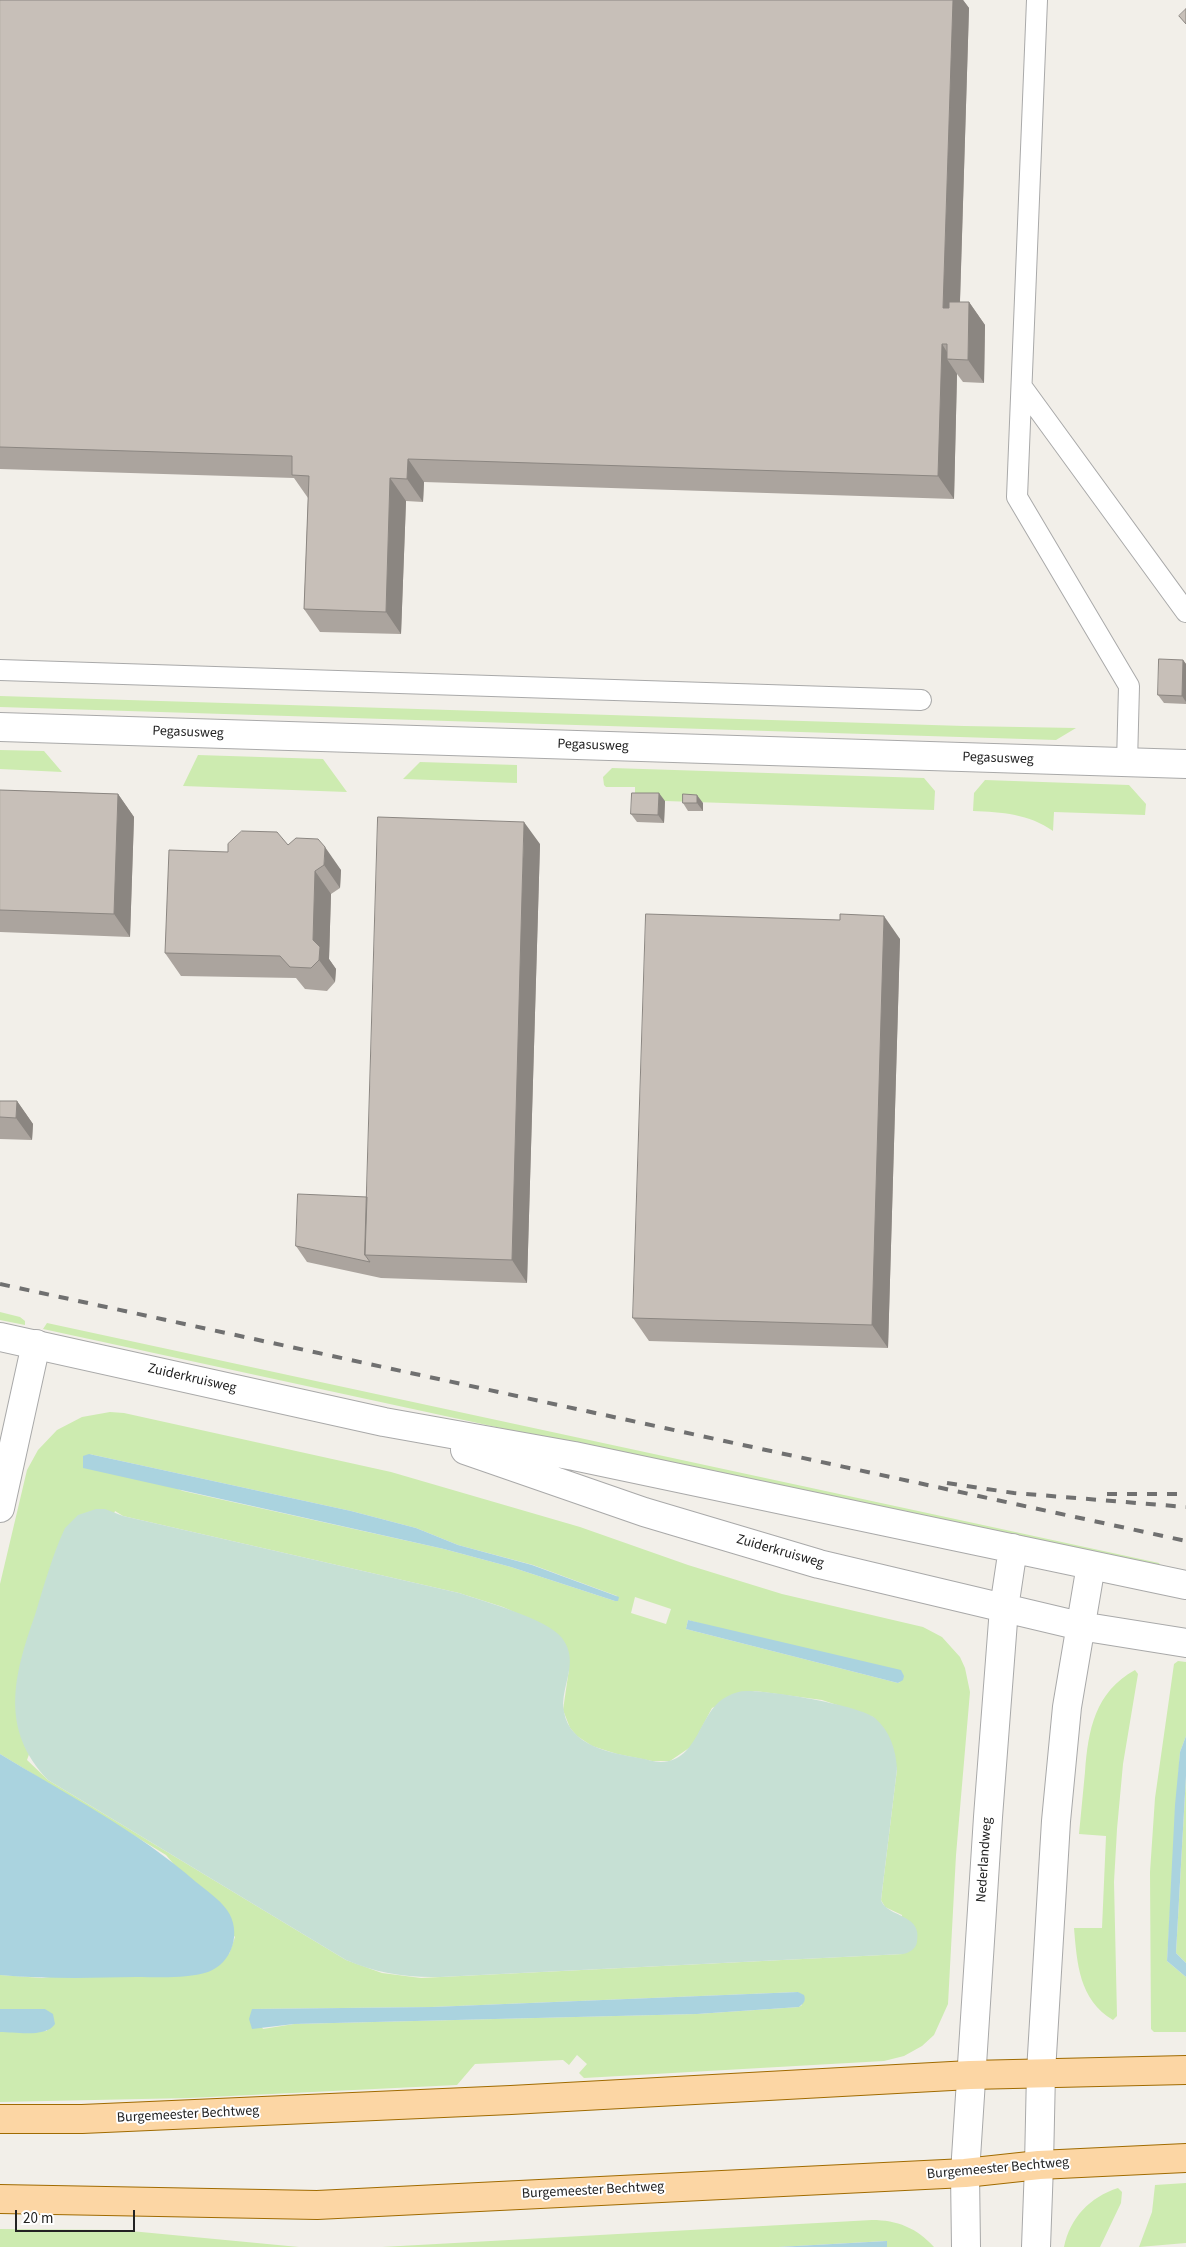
<!DOCTYPE html>
<style>
body{margin:0}
#map{position:relative;width:1186px;height:2247px;overflow:hidden;background:#f2efe9;font-family:"Source Sans 3",sans-serif}
canvas{display:block}
.scale{position:absolute;left:15px;top:2210px;width:120px;height:22px;box-sizing:border-box;border:2px solid #222;border-top:0;padding-left:6px;font-size:15px;line-height:18px;white-space:nowrap;color:#222;-webkit-text-stroke:4px #fff;paint-order:stroke}
</style>
<div id="map">
<canvas width="1186" height="2247"></canvas>
<div class="scale">20 m</div>
</div>
<script>
const ctx = document.querySelector('canvas').getContext('2d');
ctx.lineJoin = 'round';
function fillPath(path, color) { ctx.fillStyle = color; ctx.fill(path, 'evenodd'); }
function stroke(path, color, width, dash) { ctx.strokeStyle = color; ctx.lineWidth = width; ctx.lineCap = dash ? 'butt' : 'round'; ctx.setLineDash(dash || []); ctx.stroke(path); }
function drawText(font, color, halo, rows, align = 'center') {
  ctx.font = font + ' "Source Sans 3",sans-serif'; ctx.lineWidth = 4; ctx.setLineDash([]); ctx.textBaseline = 'middle'; ctx.strokeStyle = halo; ctx.fillStyle = color; for (const [text, x, y, turn = 0] of rows) {
    ctx.save(); ctx.translate(x, y); ctx.rotate((+turn || 0) * Math.PI / 180); ctx.textAlign = isNaN(turn) ? turn : align; if (halo) ctx.strokeText(text, 0, 0); ctx.fillText(text, 0, 0); ctx.restore();
  }
}
fillPath(new Path2D(`
 M 0,696 L 964,726 L 1076,728 L 1056,740 L 0,707 Z
 M 0,750 L 44,751 L 62,772 L 0,769 Z
 M 198,755 L 323,759 L 347,792 L 183,786 Z
 M 420,762 L 517,765 L 517,783 L 403,779 Z
 M 612,768 L 924,778 L 935,791 L 934,810 L 665,801 L 635,803 L 635,787 L 606,787 L 604,785 L 603,777 Z
 M 985,780 L 1129,785 L 1146,804 L 1145,815 L 1054,812 L 1053,831 C 1029,814 1002,812 973,811 L 974,793 Z
 M 0,1312 L 20,1317 L 25,1321 L 25,1325 L 0,1320 Z
 M 47,1323 L 1159,1563 L 1161,1567 L 1157,1570 L 43,1329 Z
 M 110,1412 L 124,1413 L 391,1472 L 580,1527 L 688,1565 L 782,1594 L 923,1627 L 942,1637 L 960,1657 L 965,1668 L 970,1692 L 956,1855 L 948,2004 L 934,2035 L 922,2046 L 904,2056 L 884,2061 L 584,2078 L 579,2073 L 587,2064 L 577,2055 L 569,2065 L 563,2060 L 475,2064 L 457,2085 L 189,2098 L 0,2102 L 0,2032 L 47,2031 L 45,2009 L 0,2009 L 0,1975 L 42,1978 L 229,1954 L 235,1937 L 166,1855 L 0,1754 L 0,1584 L 27,1470 L 38,1450 L 57,1430 L 82,1417 ZM 89,1454 L 351,1511 L 416,1528 L 458,1545 L 533,1565 L 617,1596 L 615,1601 L 511,1567 L 444,1549 L 183,1491 ZM 115,1511 L 123,1516 L 459,1593 L 503,1607 L 547,1627 L 569,1669 L 563,1710 L 570,1728 L 577,1736 L 592,1746 L 617,1754 L 652,1761 L 670,1761 L 692,1746 L 712,1708 L 755,1691 L 822,1700 L 873,1717 L 897,1769 L 881,1900 L 885,1907 L 902,1915 L 903,1954 L 421,1978 L 382,1973 L 346,1960 L 48,1780 L 27,1760 ZM 635,1597 L 671,1609 L 666,1624 L 631,1613 ZM 688,1620 L 900,1682 L 898,1683 L 686,1629 ZM 798,1992 L 802,2005 L 799,2007 L 697,2014 L 294,2024 L 263,2029 L 252,2009 L 432,2007 Z
 M 1178,1661 L 1186,1662 L 1186,1736 L 1180,1752 L 1167,1961 L 1186,1977 L 1186,2032 L 1154,2032 L 1151,2029 L 1150,1872 L 1155,1798 L 1174,1664 Z
 M 1135,1670 L 1138,1674 L 1123,1764 L 1117,1829 L 1114,1882 L 1117,2016 L 1113,2020 C 1079,2000 1077,1963 1074,1928 L 1102,1928 L 1106,1836 L 1079,1834 C 1081,1813 1083,1793 1085,1772 C 1088,1730 1095,1692 1135,1670 Z
 M 1186,1776 L 1186,1963 L 1176,1953 Z
 M 1186,2183 L 1186,2243 L 1139,2247 L 1152,2212 L 1155,2185 Z
 M 1118,2188 L 1122,2192 L 1121,2203 L 1100,2247 L 1064,2247 C 1070,2218 1090,2197 1118,2188 Z
 M 872,2220 C 897,2220 917,2228 934,2247 L 887,2247 L 886,2241 L 778,2247 L 382,2247 Z
 M 0,2229 L 120,2230 L 299,2247 L 0,2247 Z`), '#cdebb0');
fillPath(new Path2D(`
 M 96,1509 L 105,1509 L 123,1516 L 459,1593 C 483,1601 548,1619 562,1638 C 581,1663 559,1687 564,1712 C 570,1746 611,1753 639,1758 C 646,1759 654,1762 661,1762 C 700,1761 698,1710 728,1696 C 733,1693 740,1691 746,1691 C 768,1690 859,1705 875,1718 C 890,1731 896,1750 897,1769 L 881,1900 C 887,1918 923,1913 917,1942 C 916,1949 909,1953 903,1954 L 440,1977 C 406,1978 377,1973 346,1960 L 48,1780 C 0,1730 13,1677 35,1615 C 44,1586 52,1556 65,1528 L 78,1515 Z`), '#c6e0d4');
fillPath(new Path2D(`
 M 89,1454 L 351,1511 L 416,1528 L 458,1545 L 532,1565 L 619,1597 L 618,1601 L 615,1601 L 511,1567 L 444,1549 L 83,1468 L 83,1456 Z
 M 688,1620 L 901,1670 L 904,1676 L 903,1680 L 898,1683 L 686,1629 Z
 M 1186,1736 L 1186,1776 L 1176,1953 L 1186,1963 L 1186,1977 L 1167,1961 L 1175,1805 L 1180,1752 Z
 M 0,1754 C 66,1794 138,1831 196,1882 C 206,1890 219,1899 227,1910 C 242,1931 233,1963 208,1972 C 186,1979 159,1977 136,1977 C 91,1978 45,1979 0,1975 Z
 M 798,1992 L 804,1995 C 806,2001 804,2003 799,2007 L 697,2014 L 294,2024 L 252,2029 L 249,2019 L 252,2009 L 432,2007 Z
 M 0,2009 L 45,2009 L 53,2014 L 55,2024 C 46,2038 15,2032 0,2032 Z
 M 887,2241 L 887,2247 L 778,2247 Z`), '#aad3df');
const service = new Path2D(`
 M 1037,0 L 1017,497 L 1129,686 L 1127,763
 M 1022,387 L 1186,612
 M 0,670 L 921,700`);
const minor = new Path2D(`
 M 0,727 L 1186,764
 M 0,1508 L 36,1344
 M 965,2173 L 966,2247
 M 1036,2247 L 1039,2165`);
const tertiary = new Path2D(`
 M 0,1337 L 384,1422 L 574,1456 L 1186,1585
 M 465,1450 L 644,1512 L 819,1564 L 1080,1626 L 1186,1643
 M 1039,2165 L 1041,2072 L 1056,1821 L 1067,1707 L 1091,1565
 M 965,2173 L 988,1817 L 1004,1608 L 1013,1548`);
const primary = new Path2D(`
 M 0,2119 L 82,2119 L 511,2100 L 970,2075 L 1186,2070
 M 0,2199 L 317,2205 L 965,2173 L 1039,2165 L 1186,2158`);
stroke(service, '#a9a9a9', 22);
stroke(minor, '#a9a9a9', 30);
stroke(tertiary, '#a9a9a9', 30);
stroke(primary, '#a06b00', 30);
stroke(service, '#fff', 20);
stroke(minor, '#fff', 28);
stroke(tertiary, '#fff', 28);
stroke(primary, '#fcd6a4', 28);
stroke(new Path2D(`
 M 0,1284 L 1186,1541
 M 947,1483 L 1014,1493 L 1186,1507
 M 1107,1494 L 1186,1494`), '#707070', 4, [10, 10]);
fillPath(new Path2D(`
 M 0,0 L 963,0 L 969,8 L 960,302 L 969,302 L 985,325 L 984,383 L 963,382 L 957,374 L 954,499 L 424,482 L 423,502 L 406,501 L 401,634 L 320,632 L 304,609 L 308,498 L 294,478 L 0,469 Z
 M 1183,660 L 1186,664 L 1186,704 L 1164,703 L 1158,695 Z
 M 0,790 L 118,794 L 134,817 L 130,937 L 0,932 Z
 M 665,801 L 664,823 L 637,822 L 631,814 Z
 M 683,803 L 703,803 L 703,811 L 688,811 Z
 M 540,844 L 527,1283 L 381,1278 L 307,1262 L 296,1246 L 367,1197 Z
 M 288,845 L 341,870 L 340,888 L 331,894 L 329,959 L 336,969 L 335,982 L 327,991 L 305,989 L 296,978 L 181,976 L 165,953 Z
 M 840,920 L 900,939 L 888,1348 L 649,1341 L 633,1318 Z
 M 0,1101 L 17,1101 L 33,1124 L 32,1140 L 0,1139 Z`), '#aba49e');
fillPath(new Path2D(`
 M 953,0 L 963,0 L 969,8 L 959,331 L 943,308 Z
 M 969,302 L 985,325 L 984,383 L 968,360 Z
 M 942,344 L 952,360 L 947,359 L 957,374 L 954,499 L 938,476 Z
 M 408,459 L 424,482 L 423,502 L 407,479 Z
 M 390,478 L 406,501 L 401,634 L 386,612 Z
 M 1183,660 L 1186,664 L 1186,702 L 1182,696 Z
 M 659,793 L 665,801 L 664,823 L 658,815 Z
 M 118,794 L 134,817 L 130,937 L 114,914 Z
 M 697,795 L 703,803 L 703,811 L 697,803 Z
 M 524,822 L 540,844 L 527,1283 L 512,1260 Z
 M 325,847 L 341,870 L 340,888 L 324,865 Z
 M 315,871 L 331,894 L 329,959 L 336,969 L 335,982 L 319,960 L 313,940 Z
 M 884,916 L 900,939 L 888,1348 L 872,1325 Z
 M 17,1101 L 33,1124 L 32,1140 L 16,1118 Z`), '#8b8681');
const building = new Path2D(`
 M 0,0 L 953,0 L 943,308 L 949,308 L 949,302 L 969,302 L 968,360 L 947,359 L 947,344 L 942,344 L 938,476 L 408,459 L 407,479 L 390,478 L 386,612 L 304,609 L 309,476 L 292,475 L 292,456 L 0,447 Z
 M 1186,9 L 1186,24 L 1179,16 Z
 M 1159,659 L 1183,660 L 1182,696 L 1158,695 Z
 M 0,790 L 118,794 L 114,914 L 0,910 Z
 M 632,793 L 659,793 L 658,815 L 631,814 Z
 M 683,794 L 697,795 L 697,803 L 683,803 Z
 M 378,817 L 524,822 L 512,1260 L 365,1255 Z
 M 242,831 L 277,832 L 288,845 L 296,838 L 318,839 L 325,847 L 324,865 L 315,871 L 313,940 L 320,947 L 319,960 L 311,968 L 290,967 L 280,956 L 165,953 L 169,850 L 228,852 L 228,844 Z
 M 646,914 L 840,920 L 840,914 L 884,916 L 872,1325 L 633,1318 Z
 M 0,1101 L 17,1101 L 16,1118 L 0,1117 Z
 M 298,1194 L 367,1197 L 365,1255 L 370,1262 L 296,1246 Z`);
fillPath(building, '#c7bfb8');
stroke(building, '#8b8681', 1);
drawText('14px', '#222', '#fff', [
 ["Pegasusweg",188,733,2],
 ["Pegasusweg",593,746,2],
 ["Pegasusweg",998,759,2],
 ["Zuiderkruisweg",192,1379,13],
 ["Zuiderkruisweg",780,1552,16],
 ["Nederlandweg",985,1860,-86],
 ["Burgemeester Bechtweg",188,2115,-3],
 ["Burgemeester Bechtweg",998,2169,-5],
 ["Burgemeester Bechtweg",593,2191,-3]
]);
</script>
